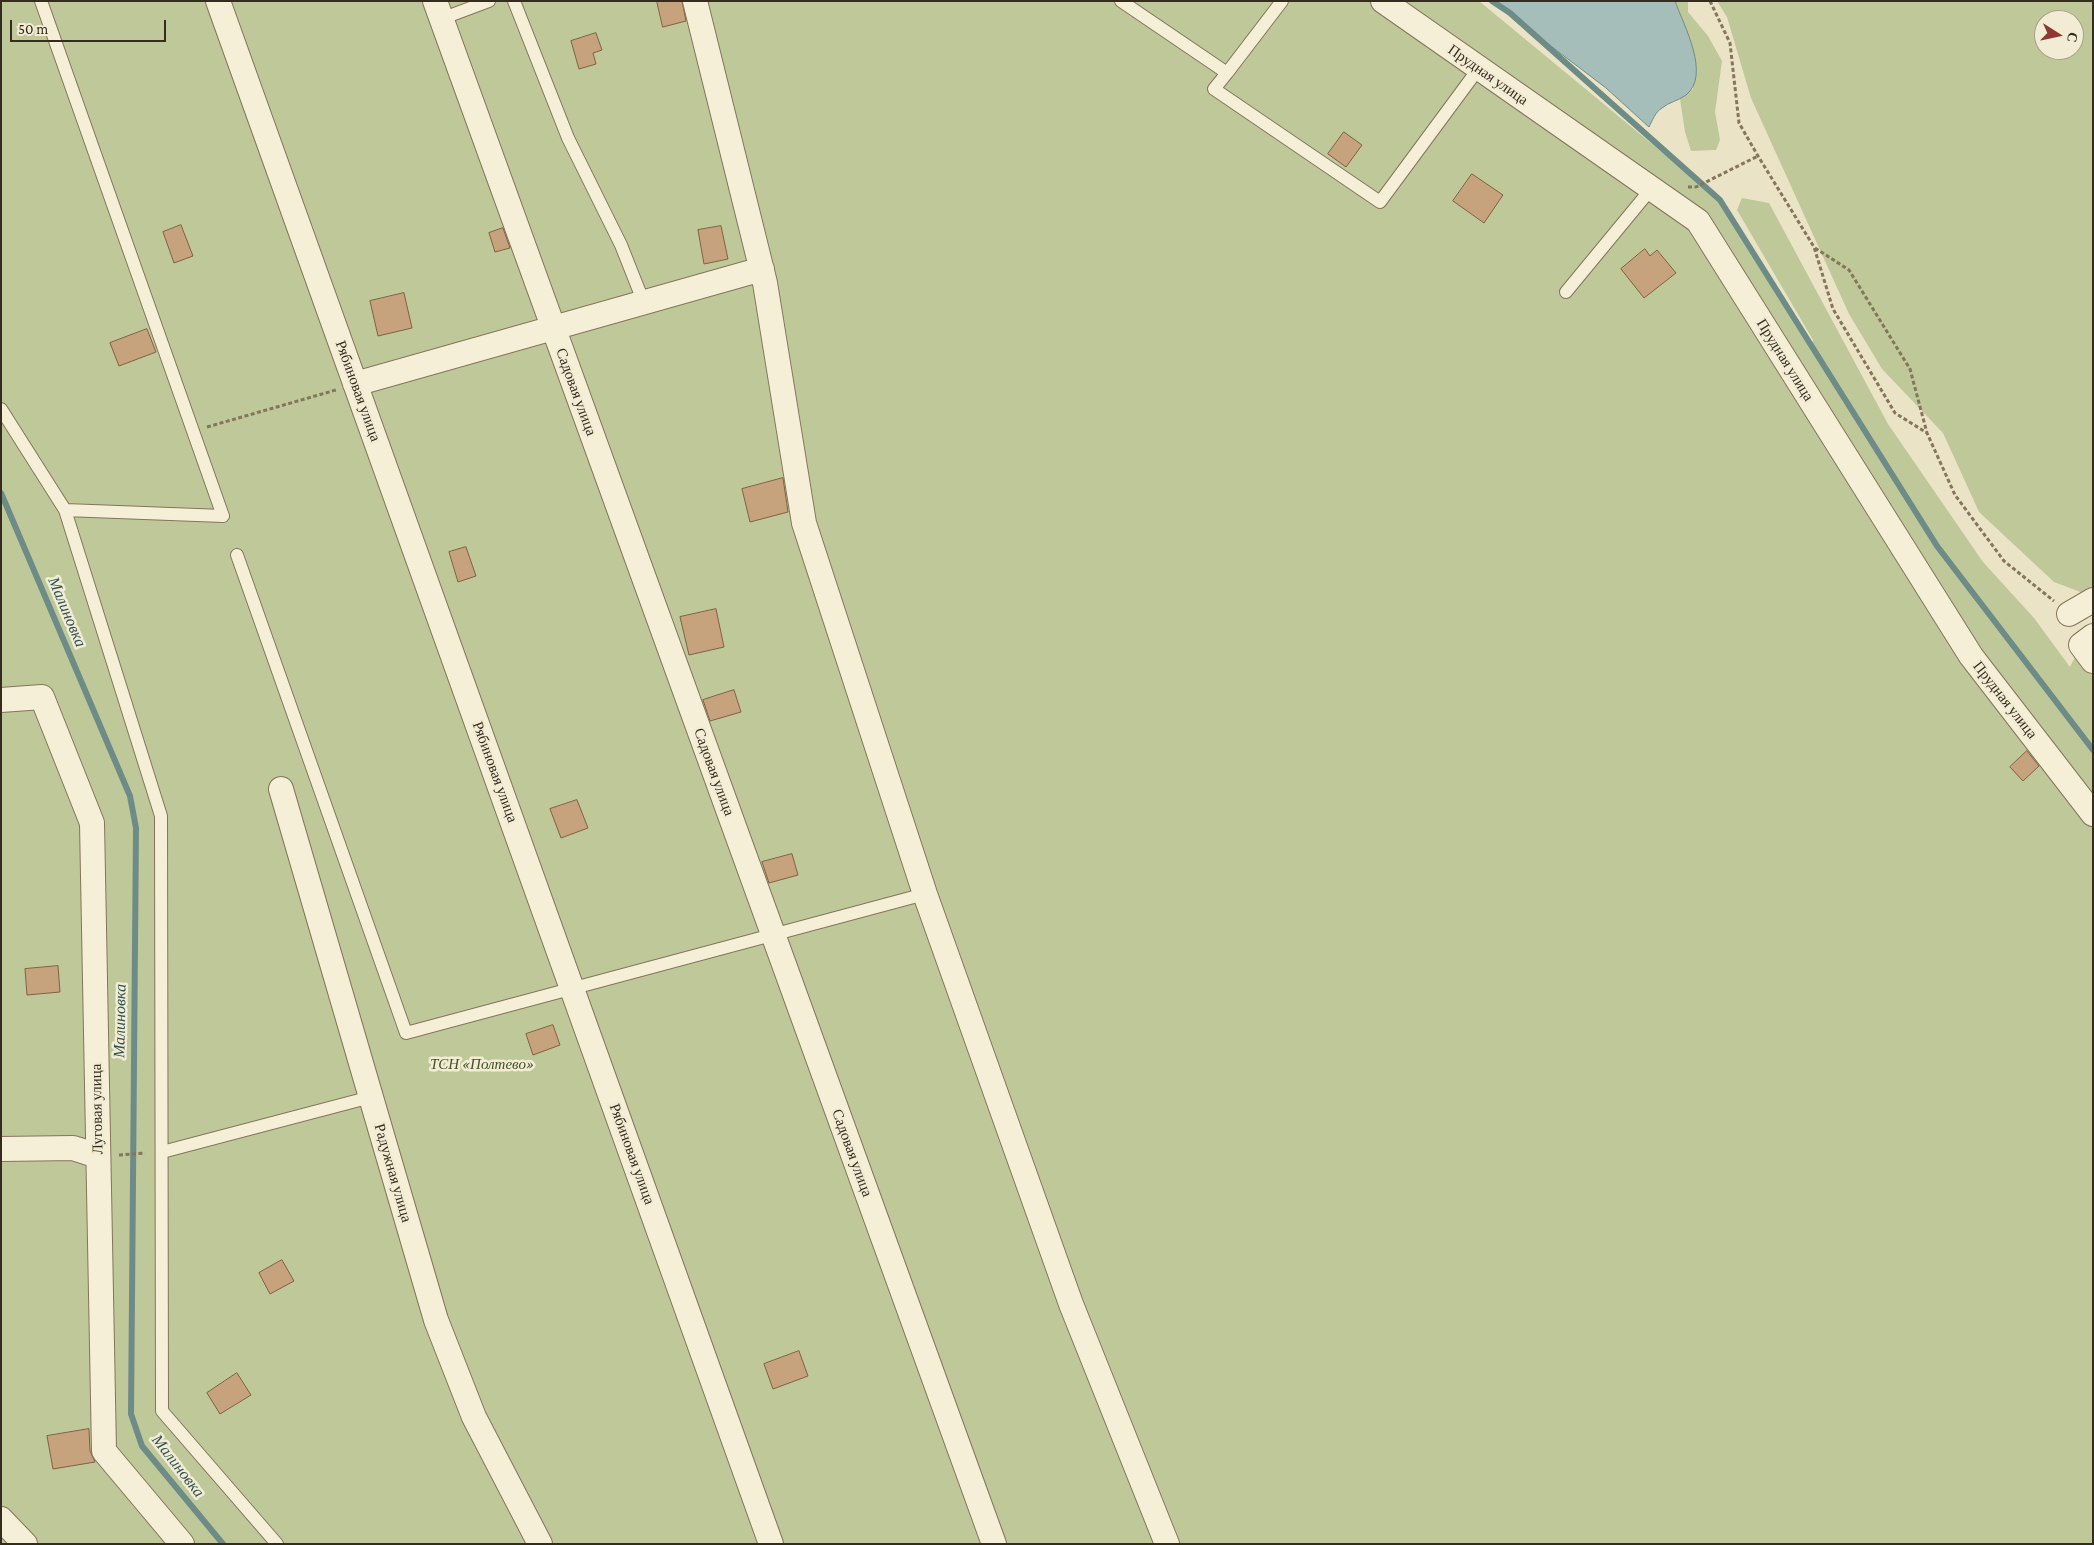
<!DOCTYPE html>
<meta charset="utf-8">
<style>
body{margin:0}
#map{position:relative;width:2094px;height:1545px;overflow:hidden;background:#ebe3c5;font-family:"Crimson Pro",serif}
canvas{display:block}
.frame{position:absolute;inset:0;border:2px solid #352c1f;pointer-events:none}
.north{position:absolute;left:2034px;top:10px;width:50px;height:50px;box-sizing:border-box;background:#f3ecd4;border:1px solid #a79f8c;border-radius:50%;rotate:100deg;font-size:14px;font-weight:700;line-height:20px;text-align:center;color:#352c1f}
.north::after{content:'';display:block;margin:auto;width:18px;height:22px;background:#8f3831;clip-path:polygon(50% 0,100% 100%,50% 72%,0 100%)}
.scale{position:absolute;left:10px;top:20px;width:156px;height:22px;box-sizing:border-box;border:2px solid #352c1f;border-top:0;padding-left:6px;font-size:15px;line-height:18px;white-space:nowrap;color:#352c1f;-webkit-text-stroke:4px #f3ecd4;paint-order:stroke}
</style>
<div id="map">
<canvas width="2094" height="1545"></canvas>
<div class="frame"></div>
<div class="north">С</div>
<div class="scale">50 m</div>
</div>
<script>
const ctx = document.querySelector('canvas').getContext('2d');
ctx.lineJoin = 'round';
function fillPath(path, color) { ctx.fillStyle = color; ctx.fill(path, 'evenodd'); }
function stroke(path, color, width, dash) { ctx.strokeStyle = color; ctx.lineWidth = width; ctx.lineCap = dash ? 'butt' : 'round'; ctx.setLineDash(dash || []); ctx.stroke(path); }
function drawText(font, color, halo, rows, align = 'center') {
  ctx.font = font + ' "Crimson Pro",serif'; ctx.lineWidth = 5; ctx.setLineDash([]); ctx.textBaseline = 'middle'; ctx.strokeStyle = halo; ctx.fillStyle = color; for (const [text, x, y, turn = 0] of rows) {
    ctx.save(); ctx.translate(x, y); ctx.rotate((+turn || 0) * Math.PI / 180); ctx.textAlign = isNaN(turn) ? turn : align; if (halo) ctx.strokeText(text, 0, 0); ctx.fillText(text, 0, 0); ctx.restore();
  }
}
fillPath(new Path2D(`
 M 1,1 L 1479,1 L 1720,200 L 1812,348 L 1813,340 L 1737,210 L 1742,198 L 1769,203 L 1888,424 L 1983,562 L 2034,618 L 2070,667 L 2081,645 L 2093,636 L 2093,1544 L 1,1544 Z
 M 1675,1 L 1688,1 L 1688,12 L 1708,36 L 1722,61 L 1715,112 L 1720,140 L 1716,150 L 1691,151 L 1685,132 L 1680,99 L 1693,89 L 1691,44 Z
 M 1717,1 L 2093,1 L 2093,586 L 2083,593 L 2054,582 L 1979,512 L 1943,433 L 1882,369 L 1849,314 L 1751,98 L 1727,17 ZM 2044,20 L 2074,20 L 2074,50 L 2044,50 Z`), '#bfc899');
const water = new Path2D(`
 M 1492,1 L 1675,1 C 1684,26 1711,75 1686,95 C 1678,101 1669,102 1662,108 C 1656,111 1652,121 1649,127 L 1606,88 Z`);
fillPath(water, '#a6beb9');
stroke(water, '#6e8c87', 1);
stroke(new Path2D(`
 M 1492,1 L 1510,13 L 1720,200 L 1937,546 L 2093,750
 M 1,493 L 130,796 L 136,828 L 131,1414 L 142,1446 L 223,1544`), '#6e8c87', 6);
const building = new Path2D(`
 M 657,1 L 682,1 L 686,21 L 663,27 Z
 M 596,33 L 602,50 L 593,53 L 596,64 L 579,69 L 571,41 Z
 M 1344,132 L 1362,145 L 1346,167 L 1328,154 Z
 M 1472,174 L 1503,195 L 1484,223 L 1453,201 Z
 M 181,225 L 193,256 L 174,263 L 163,232 Z
 M 721,226 L 728,259 L 704,264 L 698,230 Z
 M 503,228 L 510,248 L 495,252 L 489,233 Z
 M 1645,249 L 1650,256 L 1657,250 L 1676,273 L 1644,298 L 1621,269 Z
 M 404,293 L 412,328 L 378,336 L 370,301 Z
 M 147,329 L 156,352 L 119,366 L 110,343 Z
 M 783,478 L 788,512 L 750,522 L 742,489 Z
 M 466,547 L 476,576 L 458,582 L 449,552 Z
 M 716,609 L 724,647 L 689,655 L 680,617 Z
 M 734,690 L 741,712 L 710,721 L 703,700 Z
 M 2027,751 L 2039,766 L 2023,781 L 2010,767 Z
 M 577,800 L 588,828 L 561,838 L 550,809 Z
 M 792,854 L 798,875 L 769,883 L 762,862 Z
 M 58,966 L 60,992 L 27,995 L 25,969 Z
 M 553,1025 L 560,1045 L 533,1055 L 526,1034 Z
 M 282,1260 L 294,1281 L 270,1294 L 259,1273 Z
 M 799,1351 L 808,1376 L 773,1389 L 764,1364 Z
 M 237,1373 L 251,1395 L 220,1414 L 207,1393 Z
 M 89,1429 L 90,1451 L 95,1462 L 53,1469 L 47,1436 Z`);
fillPath(building, '#c6a27d');
stroke(building, '#816144', 1);
const lane = new Path2D(`
 M 41,1 L 223,516 L 65,510
 M 514,1 L 568,138 L 621,245 L 644,303
 M 1121,1 L 1227,73 L 1214,89 L 1380,202 L 1479,68
 M 441,19 L 489,1
 M 1227,73 L 1282,1
 M 1566,292 L 1651,189
 M 1,409 L 65,510 L 161,816 L 162,1411 L 277,1544
 M 237,555 L 406,1033 L 925,894
 M 162,1152 L 371,1097`);
const street = new Path2D(`
 M 218,1 L 771,1544
 M 435,1 L 994,1544
 M 695,1 L 765,283 L 804,523 L 925,894 L 1071,1304 L 1167,1544
 M 1383,1 L 1698,221 L 1971,656 L 2093,814
 M 355,384 L 762,269
 M 2069,614 L 2093,600
 M 2093,636 L 2081,645 L 2093,661
 M 1,700 L 42,697 L 92,823 L 104,1451 L 182,1544
 M 281,789 L 436,1320 L 474,1417 L 540,1544
 M 1,1149 L 73,1148 L 98,1156
 M 1,1519 L 25,1544`);
stroke(lane, '#84755c', 14);
stroke(street, '#84755c', 26);
stroke(new Path2D(`
 M 1710,1 L 1730,43 L 1739,123 L 1758,156 L 1814,247 L 1833,309 L 1895,413 L 1927,433 L 1955,495 L 2004,561 L 2054,601
 M 1688,187 L 1696,187 L 1758,156
 M 1815,248 L 1849,270 L 1910,369 L 1927,433
 M 207,427 L 336,390
 M 119,1155 L 145,1153`), '#84755c', 3, [4, 2.5]);
stroke(lane, '#f6efd7', 12);
stroke(street, '#f6efd7', 24);
drawText('15px', '#352c1f', '#f3ecd4', [
 ["Прудная улица",1488,75,35],
 ["Прудная улица",1785,360,58],
 ["Рябиновая улица",358,391,70],
 ["Садовая улица",576,392,70],
 ["Прудная улица",2005,700,52],
 ["Рябиновая улица",495,772,70],
 ["Садовая улица",714,772,70],
 ["Луговая улица",97,1109,-91],
 ["Садовая улица",852,1153,70],
 ["Рябиновая улица",632,1154,70],
 ["Радужная улица",393,1173,74]
]);
drawText('italic 15px', '#425027', '#f3ecd4', [
 ["ТСН «Полтево»",482,1064]
]);
drawText('italic 16px', '#2f5354', '#f3ecd4', [
 ["Малиновка",67,612,67],
 ["Малиновка",120,1021,-89],
 ["Малиновка",178,1466,52]
]);
</script>
